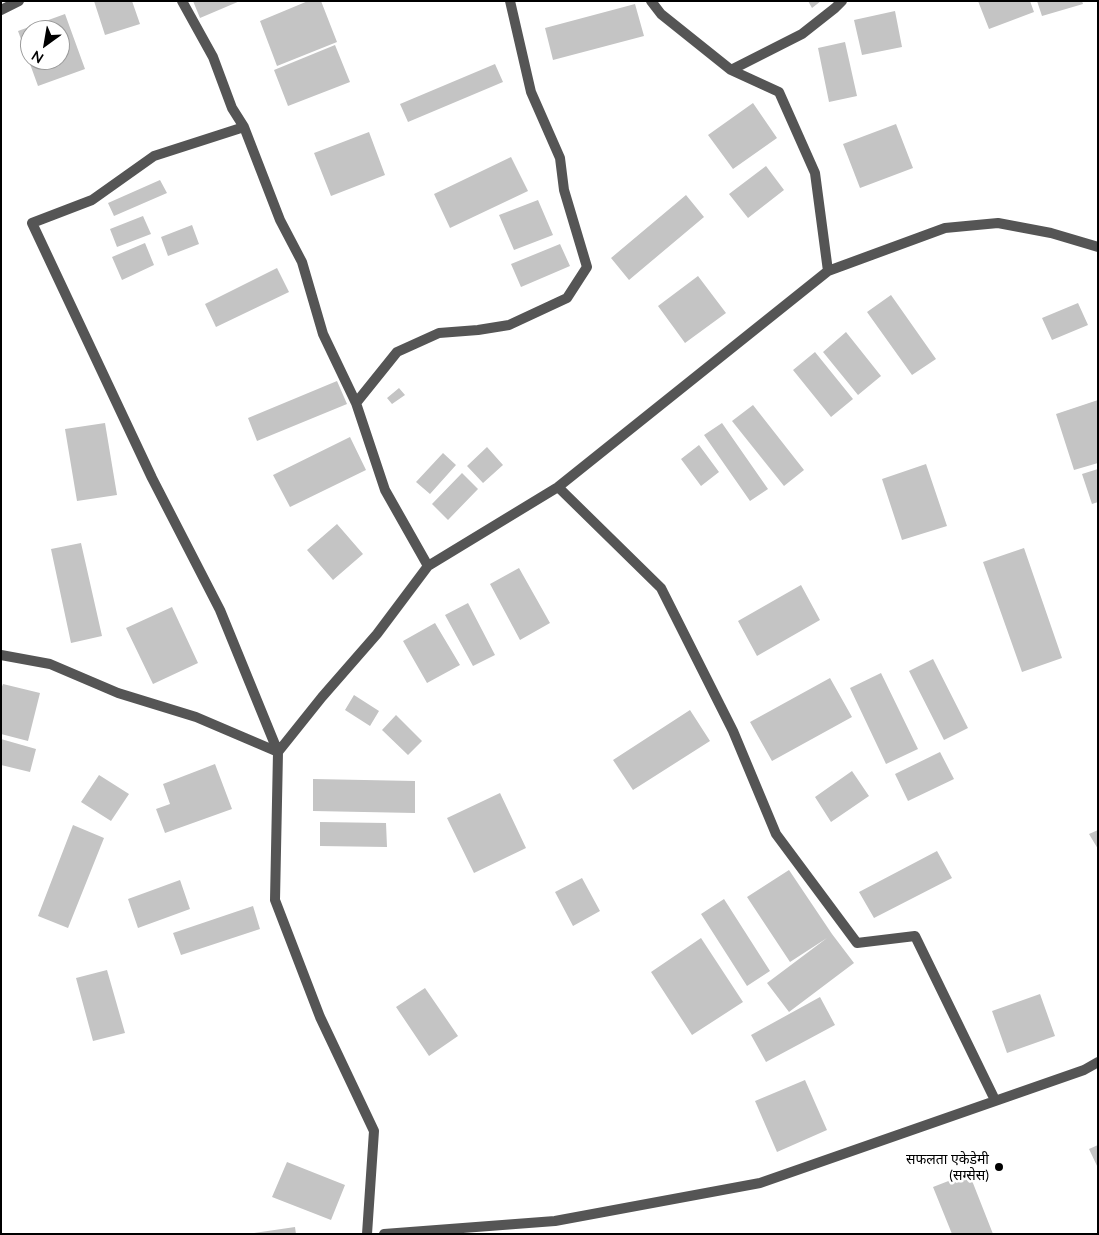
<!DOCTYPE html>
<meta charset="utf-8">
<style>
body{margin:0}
#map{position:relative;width:1099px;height:1235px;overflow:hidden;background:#fff;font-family:Lato,sans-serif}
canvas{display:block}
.frame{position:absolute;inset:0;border:2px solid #000;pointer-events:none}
.north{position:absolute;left:20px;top:20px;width:50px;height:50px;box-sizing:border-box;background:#fff;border:1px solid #999;border-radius:50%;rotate:212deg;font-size:14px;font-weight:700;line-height:20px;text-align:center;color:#000}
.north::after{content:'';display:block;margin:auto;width:18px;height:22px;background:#000;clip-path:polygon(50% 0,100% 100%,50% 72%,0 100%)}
</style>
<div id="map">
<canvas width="1099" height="1235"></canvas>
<div class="frame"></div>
<div class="north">N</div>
</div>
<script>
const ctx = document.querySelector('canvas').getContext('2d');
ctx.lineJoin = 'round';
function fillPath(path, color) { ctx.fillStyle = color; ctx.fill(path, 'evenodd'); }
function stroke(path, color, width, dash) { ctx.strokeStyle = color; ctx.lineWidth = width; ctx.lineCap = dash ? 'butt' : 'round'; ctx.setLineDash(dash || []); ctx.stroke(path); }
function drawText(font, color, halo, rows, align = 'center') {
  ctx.font = font + ' Lato,"Noto Sans Devanagari",sans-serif'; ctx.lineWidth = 5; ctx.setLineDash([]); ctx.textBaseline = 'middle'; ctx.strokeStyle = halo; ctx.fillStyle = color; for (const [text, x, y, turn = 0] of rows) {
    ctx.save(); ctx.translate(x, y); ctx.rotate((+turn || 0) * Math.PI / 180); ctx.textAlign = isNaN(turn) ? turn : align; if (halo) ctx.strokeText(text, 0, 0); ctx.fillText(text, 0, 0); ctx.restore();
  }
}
fillPath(new Path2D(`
 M 94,1 L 132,1 L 140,24 L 105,35 Z
 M 193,1 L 240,1 L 200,18 Z
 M 308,1 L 321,1 L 337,42 L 277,66 L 260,21 Z
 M 808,1 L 821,1 L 812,8 Z
 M 978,1 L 1030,1 L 1034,12 L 989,29 Z
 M 1037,1 L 1082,1 L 1083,4 L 1042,16 Z
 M 635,4 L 644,36 L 553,60 L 545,28 Z
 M 895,11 L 902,47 L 862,55 L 854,20 Z
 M 65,14 L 85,69 L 38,86 L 18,31 ZM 30,30 L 60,30 L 60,60 L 30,60 Z
 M 845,42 L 857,96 L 829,102 L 818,48 Z
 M 335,45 L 350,82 L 288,106 L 274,70 Z
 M 495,64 L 503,82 L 408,122 L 400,104 Z
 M 753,103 L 777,138 L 733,169 L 708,135 Z
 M 896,124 L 913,168 L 860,188 L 843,144 Z
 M 369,132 L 385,175 L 331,196 L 314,153 Z
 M 511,157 L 528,191 L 450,228 L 434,194 Z
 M 766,166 L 784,190 L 748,218 L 729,194 Z
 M 160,180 L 167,193 L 114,216 L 108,203 Z
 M 686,195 L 704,217 L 629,280 L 611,258 Z
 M 538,200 L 553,235 L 514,250 L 499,215 Z
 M 143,216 L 151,234 L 117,247 L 110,229 Z
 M 192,225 L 199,244 L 168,256 L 161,237 Z
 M 145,243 L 154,265 L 122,280 L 112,257 Z
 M 560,244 L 570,266 L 521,287 L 511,264 Z
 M 277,268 L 289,292 L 216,327 L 205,304 Z
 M 698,276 L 726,313 L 685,343 L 658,306 Z
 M 891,295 L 936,359 L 912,375 L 867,312 Z
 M 1078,303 L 1088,325 L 1052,340 L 1042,318 Z
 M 846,332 L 881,376 L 858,395 L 823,352 Z
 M 815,352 L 853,399 L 831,417 L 793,370 Z
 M 337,381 L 347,404 L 257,441 L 248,418 Z
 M 399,388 L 405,395 L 392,404 L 387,398 Z
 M 1098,400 L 1098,463 L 1074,470 L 1056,414 Z
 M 753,405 L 804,470 L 784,486 L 732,421 Z
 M 105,423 L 117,495 L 77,501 L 65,429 Z
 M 722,423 L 768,489 L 750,501 L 704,435 Z
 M 350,437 L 366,470 L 290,507 L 273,475 Z
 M 699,445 L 719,472 L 701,486 L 681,459 Z
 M 487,447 L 503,465 L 483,483 L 467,466 Z
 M 443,453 L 456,465 L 430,494 L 416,482 Z
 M 926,464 L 947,526 L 902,540 L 882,479 Z
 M 1098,469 L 1098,502 L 1092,504 L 1082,474 Z
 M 462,473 L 478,489 L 448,520 L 432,504 Z
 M 337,524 L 363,554 L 333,580 L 307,550 Z
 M 81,543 L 102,636 L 71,643 L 51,549 Z
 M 1024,548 L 1062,658 L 1022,672 L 983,562 Z
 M 519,568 L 550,623 L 520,640 L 490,584 Z
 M 801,585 L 820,620 L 757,656 L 738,621 Z
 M 468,603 L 495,655 L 473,666 L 445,615 Z
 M 172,607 L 198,663 L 153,684 L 126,628 Z
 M 435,623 L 460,665 L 427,683 L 403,641 Z
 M 933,659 L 968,728 L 944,740 L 909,671 Z
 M 881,673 L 918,749 L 886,764 L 850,688 Z
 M 830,678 L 852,717 L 772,761 L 750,722 Z
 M 3,684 L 40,693 L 28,741 L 1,734 L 1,689 Z
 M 354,695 L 379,711 L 370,726 L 345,710 Z
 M 690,710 L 710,741 L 633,790 L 613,760 Z
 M 396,715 L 422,741 L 408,755 L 382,730 Z
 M 1,739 L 36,749 L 30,772 L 1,765 Z
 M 940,752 L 954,779 L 908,801 L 895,774 Z
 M 215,764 L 232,809 L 165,833 L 156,809 L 170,804 L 163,784 Z
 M 852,771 L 869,796 L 831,822 L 815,797 Z
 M 99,775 L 129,794 L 111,821 L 81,802 Z
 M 313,779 L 415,781 L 415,813 L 313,811 Z
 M 500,793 L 526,848 L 474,873 L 447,818 Z
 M 320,822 L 386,823 L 387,847 L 320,846 Z
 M 73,825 L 104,838 L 68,928 L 38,916 Z
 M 1098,830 L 1098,849 L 1089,834 Z
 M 937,851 L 952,878 L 874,918 L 859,892 Z
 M 789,870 L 832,934 L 854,963 L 789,1012 L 767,983 L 827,938 L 790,962 L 747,897 Z
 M 582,878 L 600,911 L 573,926 L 555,892 Z
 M 180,880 L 190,909 L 138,928 L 128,899 Z
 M 724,899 L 770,971 L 747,986 L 701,914 Z
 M 253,906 L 260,929 L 181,955 L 173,933 Z
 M 701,938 L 743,1002 L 692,1035 L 651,972 Z
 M 107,970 L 125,1033 L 93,1041 L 76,978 Z
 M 425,988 L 458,1036 L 429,1056 L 396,1007 Z
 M 1040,994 L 1055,1036 L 1007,1053 L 992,1011 Z
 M 820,997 L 835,1025 L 766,1062 L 751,1035 Z
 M 805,1080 L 827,1130 L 777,1152 L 755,1101 Z
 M 1098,1145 L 1098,1168 L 1089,1149 Z
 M 287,1162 L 345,1185 L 331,1220 L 272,1197 Z
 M 969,1173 L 993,1234 L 952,1234 L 933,1187 Z
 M 295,1227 L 296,1234 L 254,1234 L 254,1233 Z`), '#c4c4c4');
stroke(new Path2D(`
 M 182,1 L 213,57 L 232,108 L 244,127 L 280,220 L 302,262 L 323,334 L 356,403 L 385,490 L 428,566
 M 651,1 L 661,14 L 731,70 L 779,92 L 815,173 L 828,271
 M 1,10 L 19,1
 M 731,70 L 802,34 L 835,8 L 842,1
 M 244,127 L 154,156 L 92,200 L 32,223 L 152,478 L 220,610 L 278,752
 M 356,403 L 397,352 L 439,333 L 478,330 L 509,325 L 567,298 L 587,267 L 564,190 L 560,158 L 531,92 L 510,1
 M 558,487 L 661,588 L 733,731 L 776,834 L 857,943 L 915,936 L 995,1100
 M 1,655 L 50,664 L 118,693 L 196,717 L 278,752
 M 367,1234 L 374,1131 L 320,1017 L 275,900 L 278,752 L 322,697 L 377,634 L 428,566 L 558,487 L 828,271 L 945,228 L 998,223 L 1051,233 L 1098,247
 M 384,1234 L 555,1221 L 760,1183 L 1084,1070 L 1098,1062`), '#555', 10);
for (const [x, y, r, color] of [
 [999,1167,5,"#000"]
]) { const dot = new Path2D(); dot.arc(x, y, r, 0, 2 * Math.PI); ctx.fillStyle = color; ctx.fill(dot); stroke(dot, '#fff', 2); }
drawText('14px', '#000', '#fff', [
 ["सफलता एकेडेमी",989,1159],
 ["(सग्सेस)",989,1175]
], 'right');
</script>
